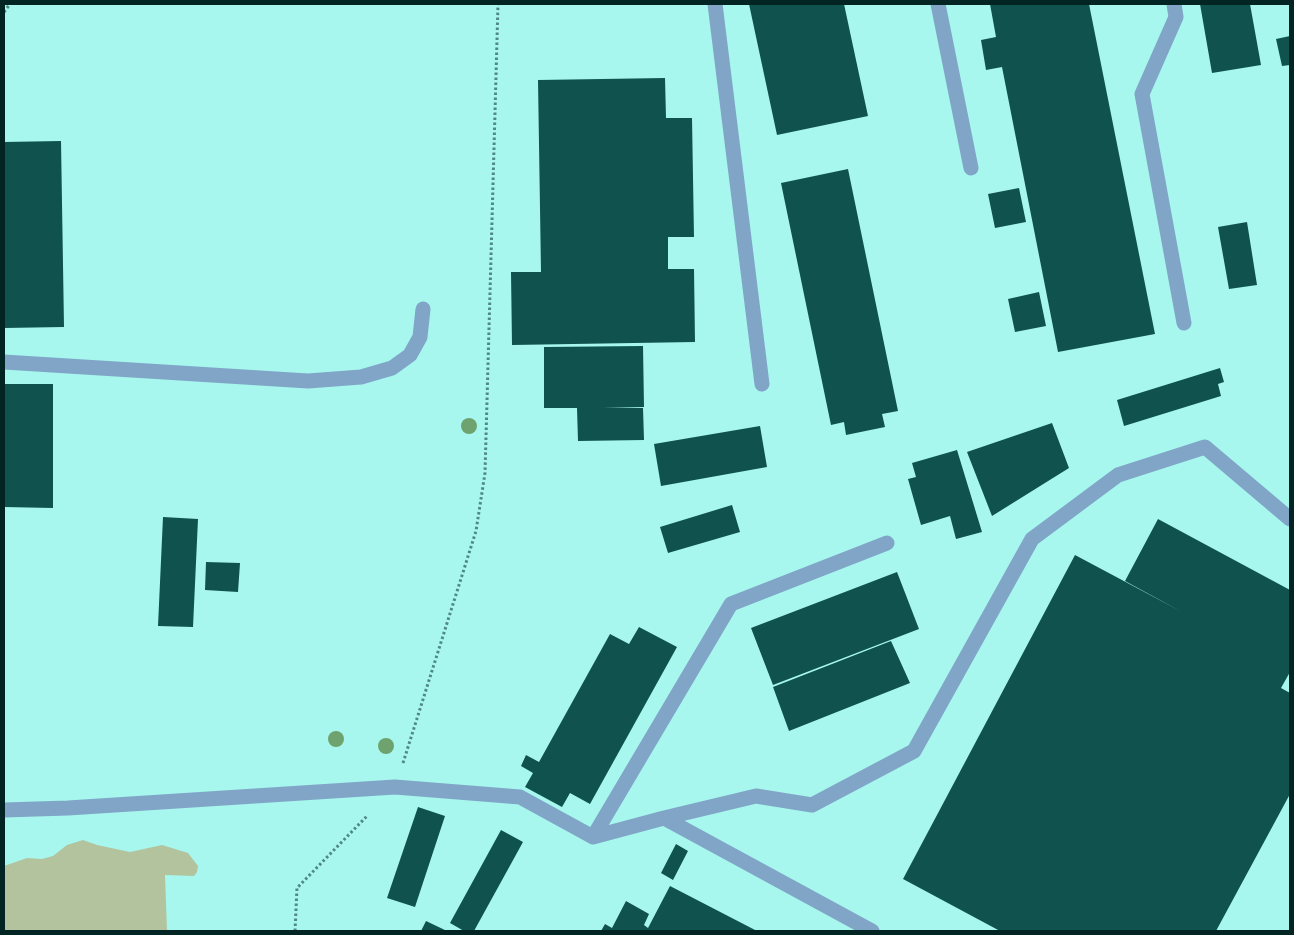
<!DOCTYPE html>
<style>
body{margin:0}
#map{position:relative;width:1294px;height:935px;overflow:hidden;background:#a7f7ef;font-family:"Alegreya Sans",sans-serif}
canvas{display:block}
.frame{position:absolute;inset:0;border:5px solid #022523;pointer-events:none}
</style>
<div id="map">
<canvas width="1294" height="935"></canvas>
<div class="frame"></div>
</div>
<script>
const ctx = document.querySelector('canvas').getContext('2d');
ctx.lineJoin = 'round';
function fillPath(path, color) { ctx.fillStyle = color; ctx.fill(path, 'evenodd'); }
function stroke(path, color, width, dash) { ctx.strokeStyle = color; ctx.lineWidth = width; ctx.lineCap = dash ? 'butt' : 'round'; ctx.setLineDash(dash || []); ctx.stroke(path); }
fillPath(new Path2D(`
 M 83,840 L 97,845 L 130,852 L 162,845 L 188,853 L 198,866 L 197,872 L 194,876 L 165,875 L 167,931 L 4,931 L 4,866 L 27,858 L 42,859 L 53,856 L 67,845 Z`), '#b2c39e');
fillPath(new Path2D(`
 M 749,4 L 844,4 L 868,116 L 777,135 Z
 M 990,4 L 1089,4 L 1155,334 L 1058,352 L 1002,67 L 986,70 L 981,40 L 996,37 Z
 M 1200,4 L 1250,4 L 1261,65 L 1212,73 Z
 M 1290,36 L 1290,65 L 1282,66 L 1276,39 Z
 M 665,78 L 666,118 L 692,118 L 694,237 L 668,237 L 668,269 L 694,269 L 695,342 L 512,345 L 511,272 L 541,272 L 538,80 Z
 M 61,141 L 64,327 L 4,328 L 4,142 Z
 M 848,169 L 898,411 L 882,414 L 885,427 L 846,435 L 844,422 L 831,425 L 781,183 Z
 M 1019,188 L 1026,222 L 995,228 L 988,194 Z
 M 1247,222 L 1257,285 L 1229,289 L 1218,227 Z
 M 1039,292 L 1046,326 L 1015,332 L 1008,299 Z
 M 643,346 L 644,407 L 603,408 L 643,408 L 644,440 L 578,441 L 577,408 L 544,408 L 544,347 Z
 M 1220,368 L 1224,382 L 1218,384 L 1221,396 L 1124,426 L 1117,400 Z
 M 4,384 L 53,384 L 53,508 L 4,507 Z
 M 1052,423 L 1069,468 L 992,516 L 967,452 Z
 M 760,426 L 767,467 L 661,486 L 654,444 Z
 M 957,450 L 982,532 L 956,539 L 950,516 L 921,525 L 908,479 L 916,477 L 912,463 Z
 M 732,505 L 740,532 L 668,553 L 660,527 Z
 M 163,517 L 198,519 L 193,627 L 158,626 Z
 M 1158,519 L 1290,590 L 1290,672 L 1281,688 L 1290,693 L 1290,794 L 1216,931 L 1000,931 L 903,879 L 1075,555 L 1182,612 L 1125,581 Z
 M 206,562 L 240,563 L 238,592 L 205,590 Z
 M 897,572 L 919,629 L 773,685 L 751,628 Z
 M 639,627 L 677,647 L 590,804 L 570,793 L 562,807 L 525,787 L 533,773 L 521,766 L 526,755 L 539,762 L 610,634 L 629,644 Z
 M 891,641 L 910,683 L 789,731 L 773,687 Z
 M 418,807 L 445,816 L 415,907 L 387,898 Z
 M 501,830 L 523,842 L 474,931 L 464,931 L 450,923 Z
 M 676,844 L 688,851 L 673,880 L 661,873 Z
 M 670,886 L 757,931 L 601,931 L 605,924 L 612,928 L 626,901 L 649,914 L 644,925 L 648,928 Z
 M 426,921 L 447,931 L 421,931 Z`), '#10524d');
stroke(new Path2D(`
 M 4,12 L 10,4
 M 403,763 L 476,531 L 485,473 L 498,4
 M 295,931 L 297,888 L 368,815`), '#508884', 3, [2.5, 2.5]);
stroke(new Path2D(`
 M 715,4 L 762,384
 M 938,4 L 971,168
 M 1174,4 L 1176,17 L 1142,94 L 1184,323
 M 4,362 L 308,381 L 361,377 L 392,368 L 410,355 L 420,337 L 423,309
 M 4,810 L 68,808 L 395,787 L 520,797 L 593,837 L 731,604 L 887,543
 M 664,818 L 756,796 L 812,805 L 914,751 L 1032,539 L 1118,475 L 1205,447 L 1290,519
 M 593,837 L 664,818 L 872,931`), '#81a5c7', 15);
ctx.fillStyle = '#6ea26e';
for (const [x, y] of [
 [469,426],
 [336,739],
 [386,746]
]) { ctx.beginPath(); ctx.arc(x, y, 8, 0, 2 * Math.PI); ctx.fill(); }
</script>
